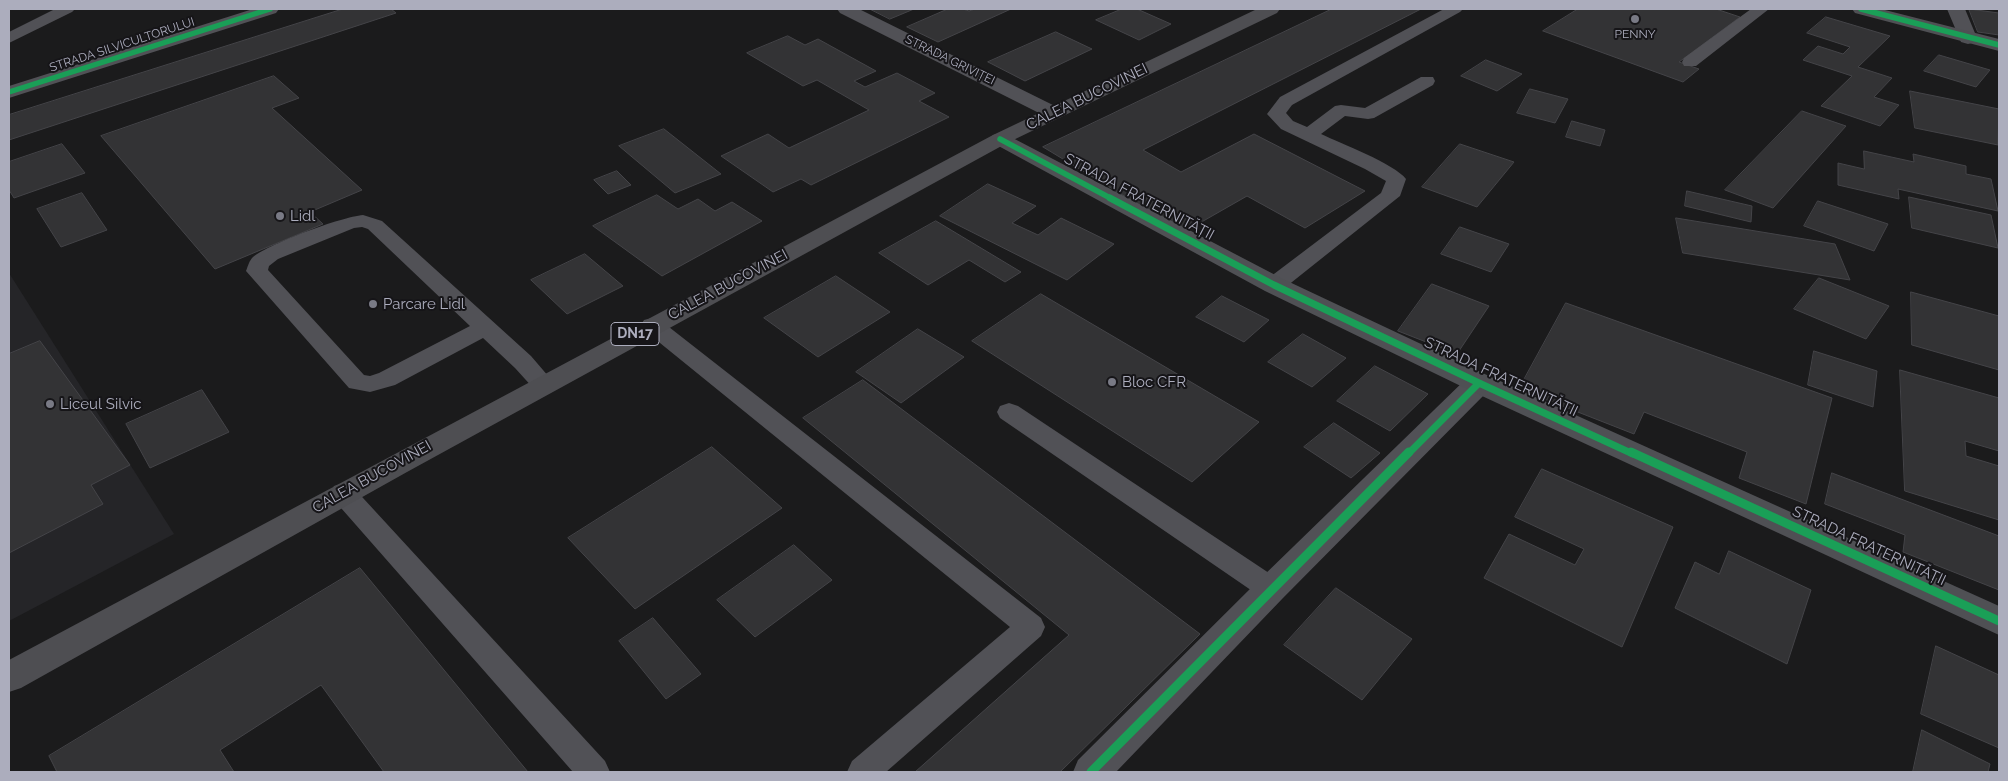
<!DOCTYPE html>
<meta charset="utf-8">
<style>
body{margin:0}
#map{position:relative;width:2008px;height:781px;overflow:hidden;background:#1b1b1c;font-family:Raleway,sans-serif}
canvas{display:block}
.frame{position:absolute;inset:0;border:10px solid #acadbd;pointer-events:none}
</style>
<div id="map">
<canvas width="2008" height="781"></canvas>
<div class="frame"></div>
</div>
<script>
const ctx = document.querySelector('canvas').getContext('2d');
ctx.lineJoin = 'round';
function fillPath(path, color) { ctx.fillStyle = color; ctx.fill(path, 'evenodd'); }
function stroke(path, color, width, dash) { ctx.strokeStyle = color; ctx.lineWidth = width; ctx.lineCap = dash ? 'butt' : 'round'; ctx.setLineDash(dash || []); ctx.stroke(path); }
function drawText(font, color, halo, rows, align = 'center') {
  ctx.font = font + ' Raleway,sans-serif'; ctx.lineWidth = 4; ctx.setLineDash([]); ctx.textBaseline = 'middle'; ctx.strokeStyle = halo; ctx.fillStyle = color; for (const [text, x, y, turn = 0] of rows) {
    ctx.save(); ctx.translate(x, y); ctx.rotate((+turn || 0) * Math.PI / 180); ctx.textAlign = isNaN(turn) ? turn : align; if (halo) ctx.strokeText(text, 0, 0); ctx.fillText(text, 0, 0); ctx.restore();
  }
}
fillPath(new Path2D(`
 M 9,273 L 174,534 L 9,621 Z`), '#252528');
const building = new Path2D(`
 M 343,9 L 391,9 L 396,13 L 9,140 L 9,115 Z
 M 870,9 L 914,9 L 890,19 Z
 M 948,9 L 963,9 L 969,11 L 975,9 L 1011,9 L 938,42 L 907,27 Z
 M 1122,9 L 1137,9 L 1171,24 L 1139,40 L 1096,20 Z
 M 1332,9 L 1421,9 L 1143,150 L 1181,172 L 1254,134 L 1365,191 L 1305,228 L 1247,196 L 1184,232 L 1043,147 Z
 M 1578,9 L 1716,9 L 1740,17 L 1679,62 L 1699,69 L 1683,82 L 1543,31 Z
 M 1969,9 L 1999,13 L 1999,35 L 1978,32 Z
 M 1826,17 L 1890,36 L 1858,67 L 1892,78 L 1874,97 L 1899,105 L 1880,126 L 1821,106 L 1852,76 L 1803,60 L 1818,46 L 1843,54 L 1850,47 L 1807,33 Z
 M 1056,32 L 1092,49 L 1025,81 L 988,62 Z
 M 788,36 L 805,45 L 818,39 L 876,71 L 854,81 L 865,87 L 897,73 L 935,93 L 919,101 L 949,117 L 811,185 L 801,179 L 773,192 L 721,156 L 768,134 L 789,148 L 869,110 L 817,80 L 803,86 L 747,53 Z
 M 1939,55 L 1990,70 L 1976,87 L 1924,71 Z
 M 1486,60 L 1522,74 L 1497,91 L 1461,76 Z
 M 274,76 L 299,98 L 272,108 L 362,190 L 310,212 L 323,224 L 215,269 L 101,136 Z
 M 1530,89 L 1568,99 L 1555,123 L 1517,113 Z
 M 1910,91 L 1999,109 L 1998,145 L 1915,128 Z
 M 1802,111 L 1846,126 L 1773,208 L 1725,190 Z
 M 1572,121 L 1605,130 L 1600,146 L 1566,137 Z
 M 664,129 L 721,174 L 675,193 L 619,146 Z
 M 62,144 L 85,173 L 14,198 L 9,190 L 9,162 Z
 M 1460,144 L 1514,162 L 1477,207 L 1422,187 Z
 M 1864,151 L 1914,162 L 1913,154 L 1966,166 L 1966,174 L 1991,179 L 1998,211 L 1898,189 L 1899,199 L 1838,185 L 1838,163 L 1864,169 Z
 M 617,171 L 631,185 L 608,194 L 594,180 Z
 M 988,184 L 1036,206 L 1012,223 L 1038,235 L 1061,218 L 1114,244 L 1067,280 L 940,216 Z
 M 1687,191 L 1752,206 L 1751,222 L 1685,206 Z
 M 82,193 L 107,230 L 61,247 L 37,209 Z
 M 657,195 L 678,209 L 698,199 L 715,211 L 732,202 L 762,221 L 662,276 L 593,226 Z
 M 1909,197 L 1991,215 L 1998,248 L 1912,228 Z
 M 1818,201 L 1888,224 L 1874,251 L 1804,226 Z
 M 1676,218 L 1835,244 L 1850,280 L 1683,253 Z
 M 936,221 L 1021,272 L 1005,282 L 969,260 L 928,285 L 879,253 Z
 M 1460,227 L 1509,244 L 1491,272 L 1441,254 Z
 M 585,254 L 623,286 L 567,314 L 531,280 Z
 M 836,276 L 890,312 L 818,357 L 764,318 Z
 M 1819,278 L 1889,306 L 1866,339 L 1794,309 Z
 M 1432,284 L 1489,306 L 1457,354 L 1398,331 Z
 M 1911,292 L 1999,316 L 1999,370 L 1912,345 Z
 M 1041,294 L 1259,422 L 1192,482 L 972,341 Z
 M 1222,296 L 1269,320 L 1244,342 L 1196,317 Z
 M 1566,303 L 1832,398 L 1806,504 L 1739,478 L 1747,452 L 1644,412 L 1634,434 L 1519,389 Z
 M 918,329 L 964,357 L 901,403 L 856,372 Z
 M 1303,334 L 1346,358 L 1312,387 L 1268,362 Z
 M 40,341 L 130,465 L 91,485 L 103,504 L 9,553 L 9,354 Z
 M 1814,351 L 1877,371 L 1873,407 L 1808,385 Z
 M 1375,366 L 1428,394 L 1390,431 L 1337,401 Z
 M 1900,370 L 1999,398 L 1999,451 L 1965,441 L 1966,456 L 1999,466 L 1999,520 L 1905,491 Z
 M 863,380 L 1200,634 L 1060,772 L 915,772 L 1069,635 L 803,418 Z
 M 202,390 L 229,432 L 150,468 L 126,424 Z
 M 1334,423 L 1380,453 L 1351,478 L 1304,447 Z
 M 712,447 L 782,508 L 635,609 L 568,538 Z
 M 1542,469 L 1673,527 L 1622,647 L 1484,578 L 1509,534 L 1575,565 L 1584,549 L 1515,517 Z
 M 1832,473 L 1999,536 L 1999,590 L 1903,552 L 1905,535 L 1825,504 Z
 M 794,545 L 832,580 L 755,637 L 717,600 Z
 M 1729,551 L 1811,590 L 1787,664 L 1675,608 L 1695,562 L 1719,574 Z
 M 360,568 L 528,772 L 384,772 L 321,685 L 220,750 L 234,772 L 57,772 L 49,756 Z
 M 1336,588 L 1412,639 L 1362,700 L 1284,645 Z
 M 653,618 L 701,674 L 666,699 L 619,641 Z
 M 1936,646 L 1999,675 L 1999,748 L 1921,714 Z
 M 1922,730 L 1990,764 L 1988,772 L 1913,772 Z`);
fillPath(building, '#333335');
stroke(building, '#444448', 1);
fillPath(new Path2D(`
 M 55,9 L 75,9 L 72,12 L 9,43 L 9,32 Z
 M 1444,9 L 1463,9 L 1460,12 L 1292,105 L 1286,113 L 1293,121 L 1307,127 L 1335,106 L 1341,105 L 1365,108 L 1421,77 L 1433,77 L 1435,81 L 1433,85 L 1374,118 L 1368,119 L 1345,116 L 1321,134 C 1340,143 1395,164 1406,179 L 1400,196 L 1282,290 L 1274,292 L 1266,290 L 1263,285 L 1266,280 L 1381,193 L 1386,181 L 1365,169 L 1281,129 L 1267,114 L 1280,97 Z
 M 1751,9 L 1769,9 L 1696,66 L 1684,66 L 1682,62 L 1684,58 Z
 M 363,215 L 382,221 L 531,356 L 555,384 L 551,390 L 543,392 L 535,390 L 515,368 L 483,338 L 395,385 L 370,392 L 349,388 L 246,271 C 248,266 249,261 253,257 C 271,243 341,217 363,215 ZM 362,227 L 368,229 L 470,326 L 379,373 L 370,376 L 364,375 L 268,270 L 269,266 L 278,259 L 354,228 Z
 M 652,318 L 660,320 L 1041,618 L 1045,627 L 1041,636 L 886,772 L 847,772 L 852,761 L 1010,627 L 644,330 L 641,325 L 644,320 Z
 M 1009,403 L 1018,406 L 1281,581 L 1285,589 L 1281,597 L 1271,601 L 1261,597 L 1000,418 L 997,412 L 1000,406 Z
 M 343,483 L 352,486 L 605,761 L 610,772 L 573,772 L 334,500 L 330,493 L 334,486 Z`), '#515156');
fillPath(new Path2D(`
 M 253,9 L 279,9 L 276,13 L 9,98 L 9,86 Z
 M 837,9 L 859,9 L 1061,109 L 1064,113 L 1061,117 L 1054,119 L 1047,117 L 840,13 Z
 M 1947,9 L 1965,9 L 1977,38 L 1975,42 L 1968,44 L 1961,42 Z
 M 1479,374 L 1489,376 L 1493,383 L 1489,390 L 1283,598 L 1116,772 L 1073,772 L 1078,760 L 1259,580 L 1469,376 Z`), '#515156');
fillPath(new Path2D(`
 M 1852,9 L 1881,9 L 1999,39 L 1999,51 L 1855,13 Z
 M 1000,133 L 1007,135 L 1283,279 L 1489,376 L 1999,606 L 1999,635 L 1469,390 L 1265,291 L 993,143 L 989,139 L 993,135 Z`), '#4f5054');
fillPath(new Path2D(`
 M 1257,9 L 1280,9 L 1277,13 L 1007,143 L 407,472 L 21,688 L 9,692 L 9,660 L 993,135 Z`), '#4e4e52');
stroke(new Path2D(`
 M 1861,9 L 1999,45
 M 9,92 L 270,9
 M 1000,139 L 1112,199`), '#1a9f57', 5.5);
stroke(new Path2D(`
 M 1110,198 L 1274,285 L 1479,383 L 1633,454
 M 1408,454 L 1479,383`), '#1a9f57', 7);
stroke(new Path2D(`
 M 1631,452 L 1999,621
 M 1091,772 L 1409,452`), '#1a9f57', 9);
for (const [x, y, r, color] of [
 [1635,19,5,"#797a85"],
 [280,216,5,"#797a85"],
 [373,304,5,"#797a85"],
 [1112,382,5,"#797a85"],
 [50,404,5,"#797a85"]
]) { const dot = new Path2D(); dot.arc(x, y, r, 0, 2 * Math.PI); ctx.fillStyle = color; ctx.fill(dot); stroke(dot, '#161518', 2); }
drawText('12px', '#acadbd', '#161518', [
 ["PENNY",1635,34]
]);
drawText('12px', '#acadbd', '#161518', [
 ["STRADA SILVICULTORULUI",122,45,-18],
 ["STRADA GRIVIȚEI",950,60,26]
]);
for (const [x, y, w] of [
 [635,334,48]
]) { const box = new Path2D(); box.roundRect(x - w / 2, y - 11.5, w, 23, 4); ctx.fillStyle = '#161518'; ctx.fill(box); stroke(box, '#acadbd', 1); }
drawText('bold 14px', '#acadbd', null, [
 ["DN17",635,334]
]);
drawText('15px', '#acadbd', '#161518', [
 ["CALEA BUCOVINEI",1087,97,-26],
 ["STRADA FRATERNITĂȚII",1139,197,28],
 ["CALEA BUCOVINEI",728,285,-28],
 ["STRADA FRATERNITĂȚII",1501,377,25],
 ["CALEA BUCOVINEI",372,477,-29],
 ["STRADA FRATERNITĂȚII",1869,546,25]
]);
drawText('15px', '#acadbd', '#161518', [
 ["Lidl",290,216],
 ["Parcare Lidl",383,304],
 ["Bloc CFR",1122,382],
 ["Liceul Silvic",60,404]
], 'left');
</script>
